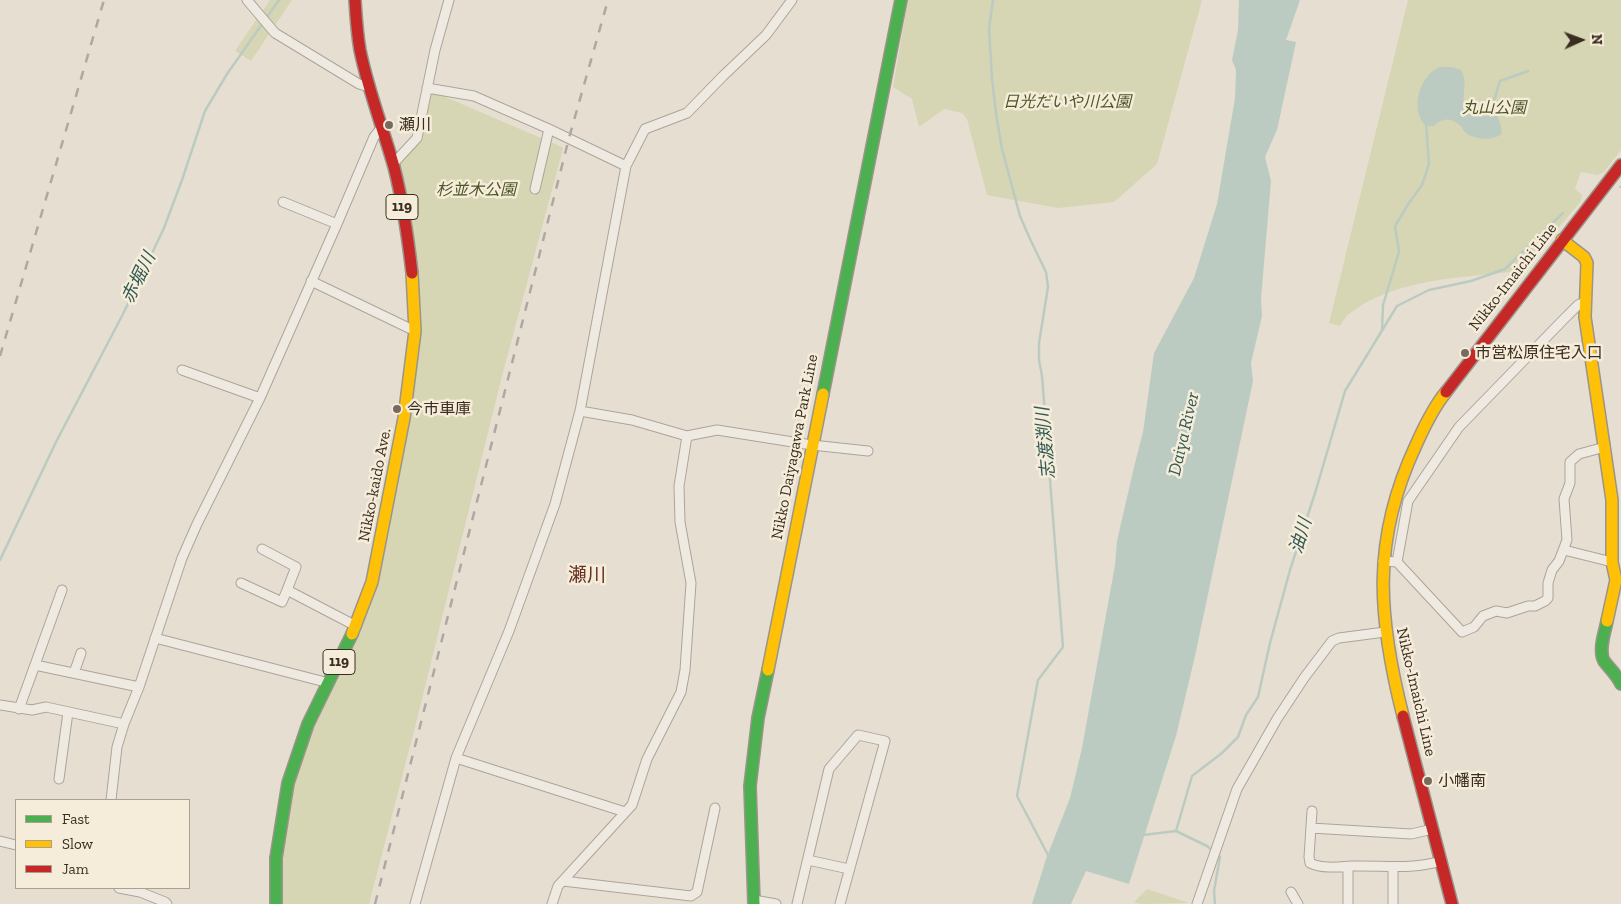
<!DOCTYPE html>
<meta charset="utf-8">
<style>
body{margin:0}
#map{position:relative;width:1621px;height:904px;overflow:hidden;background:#e6dfd1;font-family:"Zilla Slab",serif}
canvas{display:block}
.legend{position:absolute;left:15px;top:799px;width:175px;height:90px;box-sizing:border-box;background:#f5ecd9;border:1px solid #aba08f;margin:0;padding:6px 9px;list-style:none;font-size:15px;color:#3b2d21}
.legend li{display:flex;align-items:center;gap:10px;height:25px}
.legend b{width:25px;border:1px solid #aba08f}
.north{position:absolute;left:1556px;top:15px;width:50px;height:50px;-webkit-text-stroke:4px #f5ecd9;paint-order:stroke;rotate:88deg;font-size:14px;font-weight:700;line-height:20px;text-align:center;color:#3b2d21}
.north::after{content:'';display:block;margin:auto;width:18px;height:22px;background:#3b2d21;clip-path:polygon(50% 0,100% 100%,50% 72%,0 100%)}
</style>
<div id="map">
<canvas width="1621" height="904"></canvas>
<ul class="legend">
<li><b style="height:6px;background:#4caf50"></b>Fast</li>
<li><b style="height:6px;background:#ffc107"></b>Slow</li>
<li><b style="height:6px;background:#c62828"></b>Jam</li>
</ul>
<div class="north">N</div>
</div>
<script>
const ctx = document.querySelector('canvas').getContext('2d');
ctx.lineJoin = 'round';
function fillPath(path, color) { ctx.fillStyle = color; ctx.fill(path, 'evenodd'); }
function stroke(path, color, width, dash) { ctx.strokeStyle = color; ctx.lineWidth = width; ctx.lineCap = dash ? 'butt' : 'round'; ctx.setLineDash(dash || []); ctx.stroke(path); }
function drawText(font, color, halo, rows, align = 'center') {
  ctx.font = font + ' "Zilla Slab","Noto Sans JP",serif'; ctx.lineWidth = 5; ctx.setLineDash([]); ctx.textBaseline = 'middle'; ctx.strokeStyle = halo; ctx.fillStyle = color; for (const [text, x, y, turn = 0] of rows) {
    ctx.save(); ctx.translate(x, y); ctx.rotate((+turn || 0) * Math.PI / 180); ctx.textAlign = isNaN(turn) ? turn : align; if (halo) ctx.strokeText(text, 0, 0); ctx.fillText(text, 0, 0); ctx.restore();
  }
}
fillPath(new Path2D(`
 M 270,0 L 292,0 L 251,61 L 235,51 Z
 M 908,0 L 1202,0 L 1157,164 L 1114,202 L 1058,208 L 987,195 L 967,119 L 962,113 L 944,109 L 919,127 L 912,99 L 893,87 Z
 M 1408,0 L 1621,0 L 1621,150 L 1604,172 L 1598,175 L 1581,172 L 1575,189 L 1582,195 L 1581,201 L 1522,271 C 1468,277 1393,278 1349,314 C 1345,317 1343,322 1340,326 L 1329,323 Z
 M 429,90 L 562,147 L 563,149 L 502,376 L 415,727 L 369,904 L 277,904 L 278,858 L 301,751 L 344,667 L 415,383 L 396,164 L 419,139 Z
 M 1147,889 L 1189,903 L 1141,904 L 1134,902 Z`), '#d6d5b4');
fillPath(new Path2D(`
 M 1239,0 L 1300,0 L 1286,40 L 1296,42 L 1277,130 L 1265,157 L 1271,181 L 1261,299 L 1262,316 L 1251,363 L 1253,381 L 1195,656 L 1176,736 L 1129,884 L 1086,871 L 1071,904 L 1032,904 L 1046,859 L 1070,798 L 1082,748 L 1115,565 L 1117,541 L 1134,467 L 1143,432 L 1154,353 L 1194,278 L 1217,204 L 1235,98 L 1236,70 L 1232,60 L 1238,30 Z
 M 1440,67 L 1451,67 L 1461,70 C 1469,82 1460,97 1466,109 C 1476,114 1477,110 1487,110 C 1498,110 1501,124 1502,133 C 1494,141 1479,140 1469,135 C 1465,133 1463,129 1461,126 C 1452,118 1442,117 1434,126 L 1426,126 C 1409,110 1420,74 1440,67 Z`), '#bccbc1');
stroke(new Path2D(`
 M 993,0 L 989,29 L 992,78 L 996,114 L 1002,149 L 1020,216 L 1030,239 L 1046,272 L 1048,287 L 1039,343 L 1039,360 L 1042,376 L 1063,647 L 1038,680 L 1017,796 L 1048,855 L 1049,856
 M 1490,113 L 1500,81 L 1528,71
 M 1620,187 L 1621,187
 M 1382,330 L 1383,305 L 1399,252 L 1395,226 L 1409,203 L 1422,185 L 1429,164 L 1426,123
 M 0,560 L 56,442 L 123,314 L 164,228 L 182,180 L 205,111 L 227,74 L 279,0
 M 1176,831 L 1192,776 L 1222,753 L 1238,737 L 1246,715 L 1258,697 L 1270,643 L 1290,570 L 1316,490 L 1345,391 L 1397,306 L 1429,290 L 1471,281 L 1505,269 L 1563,213
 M 1176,831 L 1207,846 L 1220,857 L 1214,891 L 1215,904
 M 1143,835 L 1176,831`), '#bccbc1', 2.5);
const street = new Path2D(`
 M 247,0 L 275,33 L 359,84 L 369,87
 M 427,88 L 474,96 L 549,129 L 626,166 L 645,129 L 687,113 L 723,76 L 766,35 L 792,0
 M 393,164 L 417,138 L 435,50 L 449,0
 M 535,189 L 549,129
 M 283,202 L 337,224
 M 311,281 L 415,331
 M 182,370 L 260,398
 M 580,411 L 632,420 L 687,436 L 717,430 L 812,445 L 868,451
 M 262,549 L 296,567 L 287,590 L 356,626
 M 1564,550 L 1612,562
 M 1383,561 L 1397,562 L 1462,632 L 1474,627 L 1483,616 L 1496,611 L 1507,613 L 1528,606 L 1535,606 L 1545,601 L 1548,598 L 1548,583 L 1552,570 L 1559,561 L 1567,540 L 1564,499 L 1570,483 L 1570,462 L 1579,454 L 1605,447
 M 1397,562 L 1408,501 L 1459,427 L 1564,319 L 1578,305 L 1585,302
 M 241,583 L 282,602 L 287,590
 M 155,638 L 329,683
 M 35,665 L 139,687
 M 74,673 L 81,653
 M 0,705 L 32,710 L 46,707 L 124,724
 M 19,709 L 62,590
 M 456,758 L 625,812
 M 59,779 L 68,712
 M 111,800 L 117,747 L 124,724 L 139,687 L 182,558 L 197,524 L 260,398 L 337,224 L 374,137 L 381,128
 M 1312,811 L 1309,857 L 1310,863 C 1322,869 1339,867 1352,866 C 1382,865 1412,870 1441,861
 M 1311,828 L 1411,834 L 1433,829
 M 0,841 L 16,845
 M 808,860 L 849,869
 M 1348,867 L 1348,904
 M 563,881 L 691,896 L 697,892 L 715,808
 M 119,888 L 140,892 L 165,902 L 167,904
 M 1291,892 L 1298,904
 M 754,900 L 776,904
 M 415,904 L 456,758 L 509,631 L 555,504 L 580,411 L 626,166
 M 552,904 L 558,886 L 632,805 L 647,759 L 681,692 L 685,670 L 691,583 L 680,522 L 679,486 L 687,436
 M 797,904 L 829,769 L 858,735 L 885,741 L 840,904
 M 1197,904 L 1237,789 L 1277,719 L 1304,678 L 1332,641 L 1339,638 L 1385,632
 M 1393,904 L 1393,867`);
const fast = new Path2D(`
 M 823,394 L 901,0
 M 1607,621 C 1605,632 1598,650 1604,661 C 1610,669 1617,675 1621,684
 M 276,904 L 276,858 L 288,783 L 308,724 L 352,634
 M 754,904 L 750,786 L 758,718 L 768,670`);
const slow = new Path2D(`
 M 1562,240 L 1584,257 L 1587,263 L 1585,317 L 1612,500 L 1612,562 L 1616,580 L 1607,621
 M 352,634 L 372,582 L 404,418 L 415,331 L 412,273
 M 768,670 L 823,394
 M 1403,716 C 1378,617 1371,541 1416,445 C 1424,427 1433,408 1446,392`);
const jam = new Path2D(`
 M 355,0 C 356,17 357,33 360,50 C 368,90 383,128 394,167 C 403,202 408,238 412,273
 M 1446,392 L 1621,165
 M 1403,716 L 1452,904`);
stroke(street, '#aca499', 11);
stroke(fast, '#9b948a', 14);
stroke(slow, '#9b948a', 14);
stroke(jam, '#9b948a', 14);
stroke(street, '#eeeae2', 9);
stroke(fast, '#4caf50', 11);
stroke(slow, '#ffc107', 11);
stroke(jam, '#c62828', 11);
stroke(new Path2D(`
 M 0,356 L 104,0
 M 375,904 L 569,138 L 608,0`), '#ada9a2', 2.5, [9, 9]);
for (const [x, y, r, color] of [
 [389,125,5,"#776b5f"],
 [1465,353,5,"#776b5f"],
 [397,409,5,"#776b5f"],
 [1428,781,5,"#776b5f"]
]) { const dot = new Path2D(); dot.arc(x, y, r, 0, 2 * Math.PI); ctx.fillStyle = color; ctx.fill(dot); stroke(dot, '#f5ecd9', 2); }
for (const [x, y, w] of [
 [402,207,32],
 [339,662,32]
]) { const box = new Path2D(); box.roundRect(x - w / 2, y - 12.5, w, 25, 4); ctx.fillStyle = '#f5ecd9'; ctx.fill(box); stroke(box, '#3b2d21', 1); }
drawText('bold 15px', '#3b2d21', null, [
 ["119",402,207],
 ["119",339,662]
]);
drawText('italic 16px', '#4c5728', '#f5ecd9', [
 ["日光だいや川公園",1067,102],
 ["丸山公園",1494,108],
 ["杉並木公園",476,190]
]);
drawText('16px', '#3b2d21', '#f5ecd9', [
 ["瀬川",399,125],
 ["市営松原住宅入口",1475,353],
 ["今市車庫",407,409],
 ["小幡南",1438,781]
], 'left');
drawText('16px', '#3b2d21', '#f5ecd9', [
 ["Nikko-Imaichi Line",1513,277,-52],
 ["Nikko Daiyagawa Park Line",795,447,-79],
 ["Nikko-kaido Ave.",375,485,-79],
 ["Nikko-Imaichi Line",1416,692,77]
]);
drawText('italic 18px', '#315a56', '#f5ecd9', [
 ["赤堀川",139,278,-64],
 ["Daiya River",1184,434,-77],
 ["志渡渕川",1046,443,-95],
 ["油川",1301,536,-73]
]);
drawText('19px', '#662e22', '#f5ecd9', [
 ["瀬川",587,576]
]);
</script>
